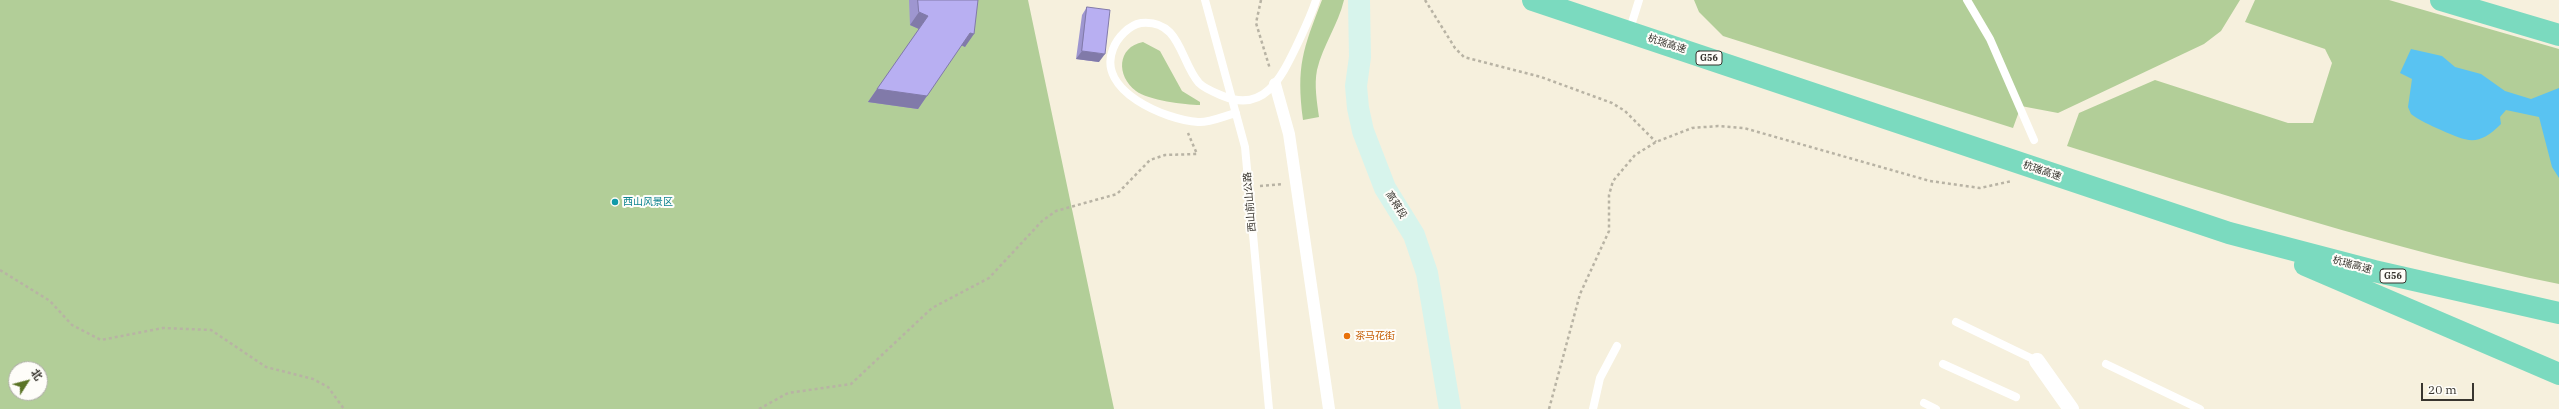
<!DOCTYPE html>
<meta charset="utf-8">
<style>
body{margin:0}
#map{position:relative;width:2559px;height:409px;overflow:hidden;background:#f6f0dd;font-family:"IBM Plex Serif","Noto Sans SC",serif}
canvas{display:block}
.north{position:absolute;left:8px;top:361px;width:40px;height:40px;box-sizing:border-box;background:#fefdf9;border:1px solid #afada8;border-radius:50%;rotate:54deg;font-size:11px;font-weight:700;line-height:16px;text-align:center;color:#38352f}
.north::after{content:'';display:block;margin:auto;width:14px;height:18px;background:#5b7426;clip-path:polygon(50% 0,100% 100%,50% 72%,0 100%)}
.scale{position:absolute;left:2421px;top:383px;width:53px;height:18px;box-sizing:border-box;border:2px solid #38352f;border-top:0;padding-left:5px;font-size:12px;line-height:14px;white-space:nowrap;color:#38352f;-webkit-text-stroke:3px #fefdf9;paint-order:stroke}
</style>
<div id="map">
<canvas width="2559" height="409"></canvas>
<div class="north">北</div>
<div class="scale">20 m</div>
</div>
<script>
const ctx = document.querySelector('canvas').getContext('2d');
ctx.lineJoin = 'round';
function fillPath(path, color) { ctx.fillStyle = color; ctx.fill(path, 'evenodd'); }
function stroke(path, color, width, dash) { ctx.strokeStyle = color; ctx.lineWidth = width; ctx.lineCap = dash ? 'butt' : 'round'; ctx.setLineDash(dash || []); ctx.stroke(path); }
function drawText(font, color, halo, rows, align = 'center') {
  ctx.font = font + ' "IBM Plex Serif","Noto Sans SC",serif'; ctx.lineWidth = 4; ctx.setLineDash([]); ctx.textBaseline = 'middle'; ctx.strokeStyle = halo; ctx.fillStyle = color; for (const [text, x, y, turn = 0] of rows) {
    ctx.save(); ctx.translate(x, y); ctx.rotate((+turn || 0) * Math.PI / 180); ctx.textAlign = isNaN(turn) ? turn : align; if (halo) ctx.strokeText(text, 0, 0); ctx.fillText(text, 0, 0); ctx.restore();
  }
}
fillPath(new Path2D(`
 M 0,0 L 1028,0 L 1114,409 L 0,409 ZM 16,369 L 40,369 L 40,393 L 16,393 Z
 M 1322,0 L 1344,0 C 1338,25 1323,45 1317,70 C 1314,85 1317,102 1319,117 L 1303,120 C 1296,66 1303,49 1322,0 Z
 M 1694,0 L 2240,0 L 2221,31 L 2204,44 L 2058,113 L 2021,106 L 2013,128 L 1723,36 L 1699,12 Z
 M 2255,0 L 2389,0 L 2559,49 L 2559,284 C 2392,250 2229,196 2067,146 L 2079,113 L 2155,80 L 2288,123 L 2313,123 L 2332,63 L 2325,49 L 2245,22 Z
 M 1143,42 L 1160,51 L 1182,91 L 1200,102 L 1200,105 C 1185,105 1148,100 1136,91 C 1116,76 1117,47 1143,42 Z`), '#b2ce98');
fillPath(new Path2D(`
 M 2411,49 L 2442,56 L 2455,67 L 2481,74 L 2505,91 L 2531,99 L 2559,88 L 2559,178 L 2552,167 L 2539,117 L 2506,110 L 2500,117 L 2501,124 C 2478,147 2468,142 2441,130 C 2430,125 2420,121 2411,114 L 2408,107 L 2412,79 L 2400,73 Z`), '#59c3f2');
stroke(new Path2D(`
 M 1261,0 L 1256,23 L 1270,69
 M 1425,0 L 1455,48 L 1464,57 L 1541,77 L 1612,103 L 1625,111 L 1656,142
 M 1260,186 L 1283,184
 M 0,270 L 50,301 L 72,325 L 101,340 L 163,328 L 211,330 L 266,367 L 313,379 L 328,387 L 344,409
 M 759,409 L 788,393 L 851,384 L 932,308 L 989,278 L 1042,221 L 1056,211 L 1117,194 L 1150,160 L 1165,155 L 1197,154 L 1188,133
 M 1549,409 L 1580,294 L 1609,231 L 1609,195 L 1613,181 L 1635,155 L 1656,142 L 1692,128 L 1718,126 L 1744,128 L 1930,181 L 1980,188 L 2012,181`), '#b8b3a4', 2.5, [3, 3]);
stroke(new Path2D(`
 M 1205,0 L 1245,147 L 1269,409
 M 1967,0 L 1990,39 L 2034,140
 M 1629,32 L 1639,0
 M 1236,113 C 1224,116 1209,123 1198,122 C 1166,120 1096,91 1113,49 C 1117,38 1129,25 1141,23 C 1181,19 1180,62 1199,83 C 1205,89 1216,93 1223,96 C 1264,113 1281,78 1296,47 C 1303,32 1311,16 1316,0
 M 1956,322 L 2037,361
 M 1943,364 L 2016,397
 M 2106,364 L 2200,409
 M 1924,403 L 1936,409
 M 1593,409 L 1600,378 L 1617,346`), '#fff', 8);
stroke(new Path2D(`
 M 1275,84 L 1289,134 L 1329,409`), '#fff', 12);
stroke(new Path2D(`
 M 2037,361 L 2071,409`), '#fff', 16);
stroke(new Path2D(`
 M 1359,0 L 1360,57 L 1356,86 L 1358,108 L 1363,131 L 1385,188 L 1414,235 L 1427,273 L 1450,409`), '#d7f4ec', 22);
stroke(new Path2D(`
 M 1533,0 L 2229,233 L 2374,271 L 2559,313
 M 2441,0 L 2559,35
 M 2305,265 L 2559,374`), '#7bdabf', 22);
fillPath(new Path2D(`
 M 909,0 L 978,0 L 965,47 L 961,45 L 918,109 L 868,102 L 919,29 L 910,25 Z
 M 1087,7 L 1099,62 L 1076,59 L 1082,15 Z`), '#9e96d0');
fillPath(new Path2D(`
 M 919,12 L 928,16 L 919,29 L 910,25 Z
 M 970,33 L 974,34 L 965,47 L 961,45 Z
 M 1082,51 L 1105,54 L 1099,62 L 1076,59 Z
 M 877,89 L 927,96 L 918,109 L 868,102 Z`), '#817aa9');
const building = new Path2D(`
 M 918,0 L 978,0 L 974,34 L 970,33 L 927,96 L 877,89 L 928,16 L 919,12 Z
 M 1087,7 L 1110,10 L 1105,54 L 1082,51 Z`);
fillPath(building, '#b8aff2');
stroke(building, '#817aa9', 1);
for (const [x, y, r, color] of [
 [615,202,4,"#0f9aa8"],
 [1347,336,4,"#e8710a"]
]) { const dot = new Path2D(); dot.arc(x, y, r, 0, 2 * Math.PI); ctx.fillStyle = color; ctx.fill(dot); stroke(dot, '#fefdf9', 1.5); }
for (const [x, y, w] of [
 [1709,58,26],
 [2393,276,26]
]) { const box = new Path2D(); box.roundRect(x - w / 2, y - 7, w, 14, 3); ctx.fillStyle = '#fefdf9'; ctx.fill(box); stroke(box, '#38352f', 1); }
drawText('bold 9px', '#38352f', null, [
 ["G56",1709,58],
 ["G56",2393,276]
]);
drawText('10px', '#38352f', '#fefdf9', [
 ["杭瑞高速",1667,44,18],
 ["杭瑞高速",2042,171,19],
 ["西山前山公路",1250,202,-95],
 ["高蒋段",1396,205,58],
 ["杭瑞高速",2352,265,15]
]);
drawText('10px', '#0d838f', '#fefdf9', [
 ["西山风景区",623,202]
], 'left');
drawText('10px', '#c56008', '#fefdf9', [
 ["茶马花街",1355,336]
], 'left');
</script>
